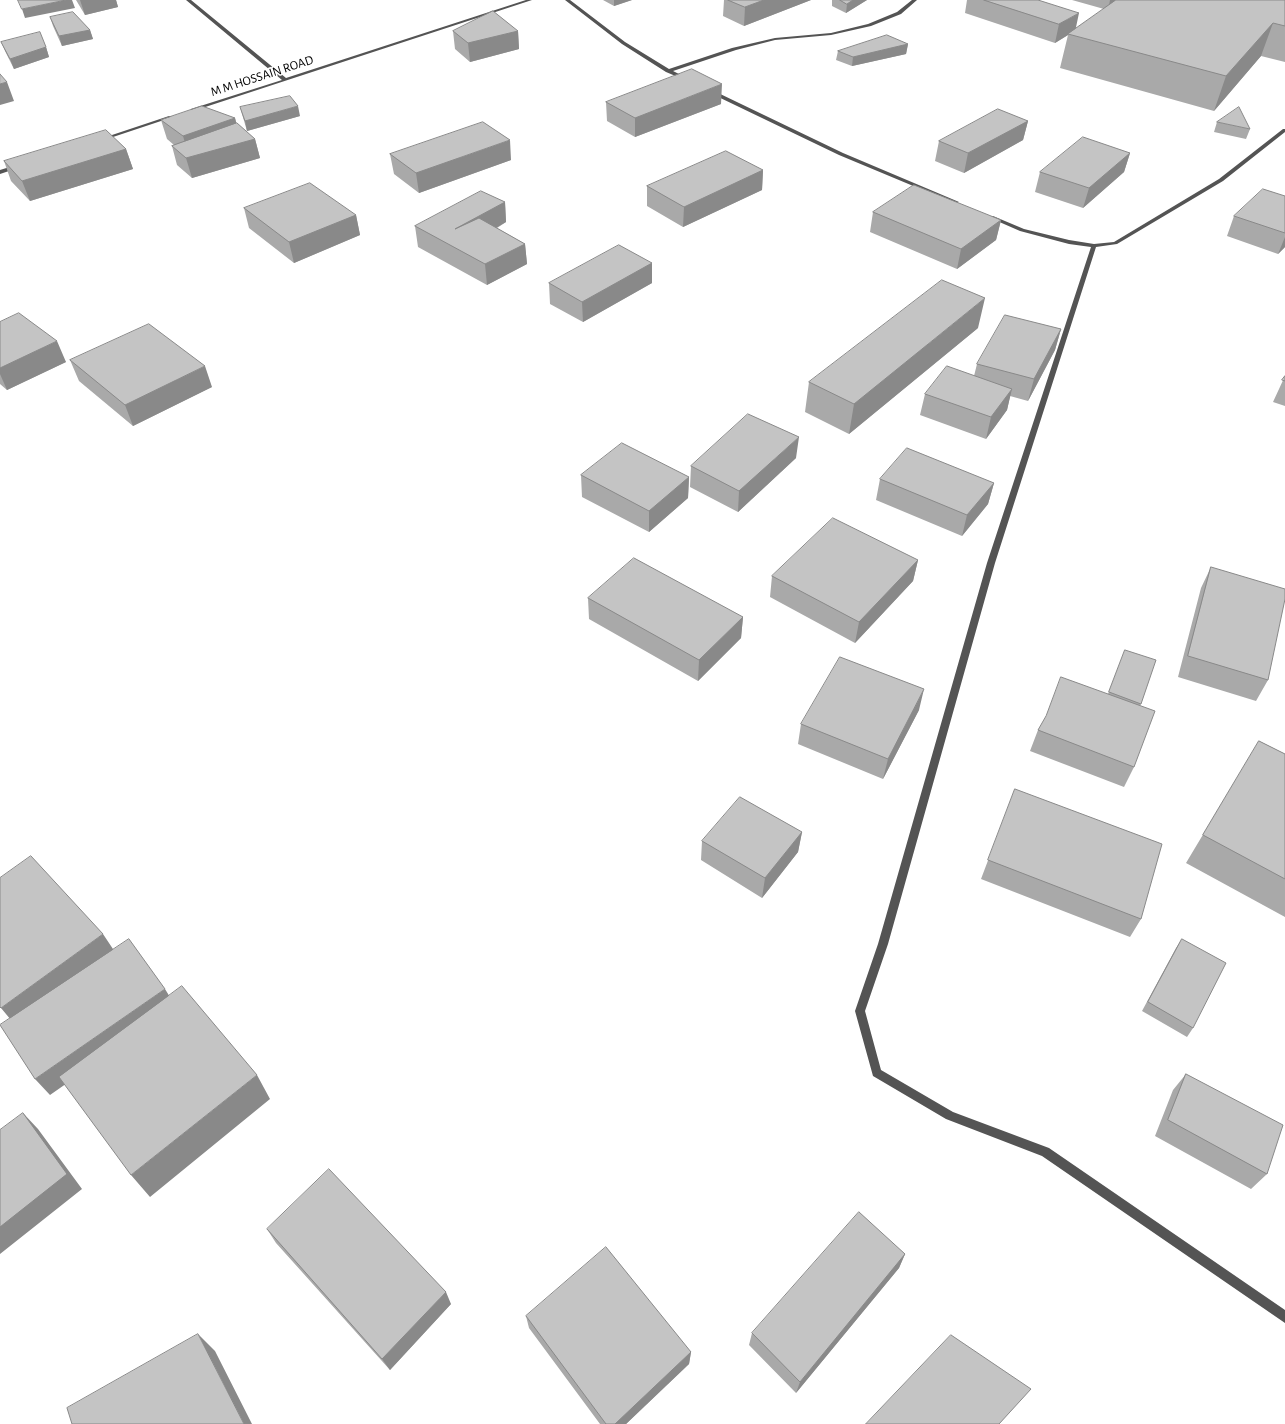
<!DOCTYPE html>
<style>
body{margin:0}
canvas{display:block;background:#fff}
</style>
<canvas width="1285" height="1424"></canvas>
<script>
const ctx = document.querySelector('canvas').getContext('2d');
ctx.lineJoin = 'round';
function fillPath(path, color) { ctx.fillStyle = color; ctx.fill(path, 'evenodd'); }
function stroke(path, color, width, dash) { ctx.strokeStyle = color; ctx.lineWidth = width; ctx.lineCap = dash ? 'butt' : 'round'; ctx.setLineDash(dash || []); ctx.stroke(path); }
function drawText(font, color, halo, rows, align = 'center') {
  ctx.font = font + ' "Alegreya Sans",sans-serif'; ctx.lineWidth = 3; ctx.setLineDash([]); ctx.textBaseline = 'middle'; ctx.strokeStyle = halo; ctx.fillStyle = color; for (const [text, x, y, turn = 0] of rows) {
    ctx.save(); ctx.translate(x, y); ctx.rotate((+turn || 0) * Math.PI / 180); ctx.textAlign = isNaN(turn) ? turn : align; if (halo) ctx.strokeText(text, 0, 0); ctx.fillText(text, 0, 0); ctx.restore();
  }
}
fillPath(new Path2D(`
 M 186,0 L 191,0 L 286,78 L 526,0 L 532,0 L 193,111 L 191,111 L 191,109 L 282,80 Z
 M 565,0 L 570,0 L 625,42 L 669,69 L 732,48 L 775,38 L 831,33 L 868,24 L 897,12 L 912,0 L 917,0 L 901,14 L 871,26 L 831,35 L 775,40 L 736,50 L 673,71 L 687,78 L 687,79 L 685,80 L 666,72 L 622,44 Z
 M 710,91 L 714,91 L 843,153 L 959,202 L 954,203 L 839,155 L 710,93 Z
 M 169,116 L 173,117 L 104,140 L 100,139 Z
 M 1283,129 L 1285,129 L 1285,132 L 1223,181 L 1117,244 L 1096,247 L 995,563 L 888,944 L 865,1011 L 881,1070 L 953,1112 L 1049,1148 L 1285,1310 L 1285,1323 L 1042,1156 L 946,1119 L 873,1076 L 855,1011 L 878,944 L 987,563 L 1091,247 L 1069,244 L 1020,231 L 988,217 L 993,216 L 1024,229 L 1069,240 L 1094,244 L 1114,242 L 1219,179 Z
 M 16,165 L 18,166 L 18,168 L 0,174 L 0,170 Z`), '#545454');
fillPath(new Path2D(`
 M 76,0 L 116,0 L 118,7 L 85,15 Z
 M 603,0 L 632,0 L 614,6 Z
 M 724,0 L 811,0 L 744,26 L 723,16 Z
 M 832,0 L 867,0 L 846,13 L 832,6 Z
 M 967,0 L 1038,0 L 1075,29 L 1104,9 L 1072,0 L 1285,0 L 1285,62 L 1261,56 L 1214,111 L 1060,68 L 1068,35 L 1055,43 L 965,13 Z
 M 50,17 L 90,30 L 93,39 L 62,46 L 53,26 Z
 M 453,31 L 518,31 L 519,49 L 470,62 L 455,49 Z
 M 1,42 L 46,47 L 49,57 L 14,69 L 5,51 Z
 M 908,44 L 906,54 L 852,66 L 836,60 L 838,51 Z
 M 606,102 L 721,104 L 635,137 L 607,121 Z
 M 240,107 L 300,116 L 247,131 Z
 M 235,118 L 236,123 L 255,139 L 260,158 L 192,178 L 177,165 L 172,146 L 174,145 L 167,139 L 161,120 Z
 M 1028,121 L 1023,140 L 964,173 L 935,161 L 939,141 Z
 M 1217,122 L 1250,129 L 1246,139 L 1214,132 Z
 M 126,149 L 133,169 L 30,201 L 11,181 L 4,161 Z
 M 1130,153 L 1124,172 L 1083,208 L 1035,192 L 1040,172 Z
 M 390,154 L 511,160 L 419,193 L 394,174 Z
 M 763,170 L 762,190 L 683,227 L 647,206 L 647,186 Z
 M 1285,196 L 1285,247 L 1278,254 L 1227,236 L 1234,216 Z
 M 505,202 L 506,222 L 497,228 L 525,244 L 527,264 L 487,285 L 418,247 L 415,226 Z
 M 244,208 L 356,215 L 360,235 L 294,263 L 249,228 Z
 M 873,212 L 1001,220 L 996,240 L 957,269 L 870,232 Z
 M 652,263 L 652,283 L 583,322 L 550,304 L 549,283 Z
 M 0,322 L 66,362 L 7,390 L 0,384 Z
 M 978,328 L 849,434 L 805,412 L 809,382 Z
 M 1061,329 L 1055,350 L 1028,401 L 1010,396 L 1007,410 L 986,439 L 920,415 L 925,394 L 974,376 L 977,364 Z
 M 70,360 L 212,387 L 133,426 L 79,381 Z
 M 1285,376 L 1285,406 L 1273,402 Z
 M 796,458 L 738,512 L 690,487 L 691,466 Z
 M 581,475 L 689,477 L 688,498 L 649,532 L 582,497 Z
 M 880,479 L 994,483 L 988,504 L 962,536 L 876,500 Z
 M 918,560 L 913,581 L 855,643 L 770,597 L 772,576 Z
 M 1211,567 L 1268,680 L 1256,701 L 1178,677 L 1201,588 Z
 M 588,598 L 743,617 L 741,638 L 698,681 L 589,619 Z
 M 1125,650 L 1141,704 L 1140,706 L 1134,767 L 1124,787 L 1030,751 L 1038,730 L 1108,694 Z
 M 919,710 L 883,779 L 798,744 L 801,724 Z
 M 1259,741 L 1285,754 L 1285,917 L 1186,863 Z
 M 1015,789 L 1141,919 L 1130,937 L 981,879 Z
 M 802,832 L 798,852 L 762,898 L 701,860 L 702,841 Z
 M 1182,939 L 1193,1028 L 1187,1037 L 1142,1011 L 1176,948 Z
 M 1186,1074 L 1267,1174 L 1251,1189 L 1155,1136 L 1173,1090 Z
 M 267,1229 L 451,1304 L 390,1370 L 276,1243 Z
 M 905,1254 L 899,1268 L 796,1393 L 749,1345 L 752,1333 Z
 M 526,1316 L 691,1352 L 689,1364 L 626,1424 L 600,1424 L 529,1328 Z`), '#a9a9a9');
fillPath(new Path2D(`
 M 66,0 L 72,0 L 75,8 L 25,18 L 22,9 Z
 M 80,0 L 116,0 L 118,7 L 85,15 Z
 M 614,0 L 632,0 L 614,6 Z
 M 764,0 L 811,0 L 744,26 L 745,7 Z
 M 853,0 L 867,0 L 846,13 L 847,4 Z
 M 1110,0 L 1122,0 L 1108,10 Z
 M 1079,13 L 1075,32 L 1068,34 L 1068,35 L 1055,43 L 1059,24 Z
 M 1273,23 L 1261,56 L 1214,111 L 1226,76 Z
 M 90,30 L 93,39 L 62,46 L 59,36 Z
 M 518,31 L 519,49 L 470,62 L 468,43 Z
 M 908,44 L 906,54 L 852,66 L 853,57 Z
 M 46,47 L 49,57 L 14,69 L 10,59 Z
 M 7,82 L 14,101 L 0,105 L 0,84 Z
 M 722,84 L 721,104 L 635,137 L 635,118 Z
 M 298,106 L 300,116 L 247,131 L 245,121 Z
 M 235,118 L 240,137 L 189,156 L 183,136 Z
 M 1028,121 L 1023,140 L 964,173 L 968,153 Z
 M 255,139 L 260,158 L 192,178 L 186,158 Z
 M 510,140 L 511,160 L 419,193 L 416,173 Z
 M 126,149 L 133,169 L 30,201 L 22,181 Z
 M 1130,153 L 1124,172 L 1083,208 L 1089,188 Z
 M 763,170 L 762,190 L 683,227 L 684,207 Z
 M 505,202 L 506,222 L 458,250 L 455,229 Z
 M 356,215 L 360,235 L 294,263 L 289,242 Z
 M 1001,220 L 996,240 L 957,269 L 961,249 Z
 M 1285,237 L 1285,247 L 1278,254 Z
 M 525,244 L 527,264 L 487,285 L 485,264 Z
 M 652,263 L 652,283 L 583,322 L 582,302 Z
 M 985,298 L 978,328 L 849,434 L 854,404 Z
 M 1061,329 L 1055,350 L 1028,401 L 1034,379 Z
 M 57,341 L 66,362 L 7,390 L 0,374 L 0,368 Z
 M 205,366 L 212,387 L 133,426 L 125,405 Z
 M 1012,389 L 1007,410 L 986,439 L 991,417 Z
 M 799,437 L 796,458 L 738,512 L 739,491 Z
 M 689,477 L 688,498 L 649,532 L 649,511 Z
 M 994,483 L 988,504 L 962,536 L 967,515 Z
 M 918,560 L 913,581 L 855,643 L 859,622 Z
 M 743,617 L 741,638 L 698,681 L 699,660 Z
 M 924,689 L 919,710 L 883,779 L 888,759 Z
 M 802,832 L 798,852 L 762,898 L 765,878 Z
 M 103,934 L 115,952 L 16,1026 L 1,1008 Z
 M 165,989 L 176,1007 L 50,1095 L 35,1079 Z
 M 257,1075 L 270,1099 L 150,1197 L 131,1175 Z
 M 23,1113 L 38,1129 L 82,1189 L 0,1254 L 0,1227 Z
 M 905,1254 L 899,1268 L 796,1393 L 800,1382 Z
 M 446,1292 L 451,1304 L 390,1370 L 382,1359 Z
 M 198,1334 L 215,1351 L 252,1424 L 244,1424 Z
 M 691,1352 L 689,1364 L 626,1424 L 615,1424 Z`), '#898989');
const building = new Path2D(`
 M 18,0 L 66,0 L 22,9 Z
 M 728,0 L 764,0 L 745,7 Z
 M 840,0 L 853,0 L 847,4 Z
 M 984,0 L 1038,0 L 1079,13 L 1059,24 Z
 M 1116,0 L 1285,0 L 1285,26 L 1273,23 L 1226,76 L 1068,34 Z
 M 493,11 L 518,31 L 468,43 L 453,31 Z
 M 73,12 L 90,30 L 59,36 L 50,17 Z
 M 40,32 L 46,47 L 10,59 L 1,42 Z
 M 887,35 L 908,44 L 853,57 L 838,51 Z
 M 692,69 L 722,84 L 635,118 L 606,102 Z
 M 0,74 L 7,82 L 0,84 Z
 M 290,96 L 298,106 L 245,121 L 240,107 Z
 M 202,106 L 235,118 L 183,136 L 161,120 Z
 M 1239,107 L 1250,129 L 1217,122 Z
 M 998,109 L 1028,121 L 968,153 L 939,141 Z
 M 483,122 L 510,140 L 416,173 L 390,154 Z
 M 237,123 L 255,139 L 186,158 L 172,146 Z
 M 106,130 L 126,149 L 22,181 L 4,161 Z
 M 1083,137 L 1130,153 L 1089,188 L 1040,172 Z
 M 726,151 L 763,170 L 684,207 L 647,186 Z
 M 310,183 L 356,215 L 289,242 L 244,208 Z
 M 914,185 L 1001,220 L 961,249 L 873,212 Z
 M 1263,189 L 1285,196 L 1285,233 L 1234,216 Z
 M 481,191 L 505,202 L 455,229 L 479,218 L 525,244 L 485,264 L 415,226 Z
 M 619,245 L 652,263 L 582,302 L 549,283 Z
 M 942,280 L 985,298 L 854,404 L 809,382 Z
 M 19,313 L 57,341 L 0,368 L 0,322 Z
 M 1005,315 L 1061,329 L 1034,379 L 977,364 Z
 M 149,324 L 205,366 L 125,405 L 70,360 Z
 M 947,366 L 1012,389 L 991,417 L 925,394 Z
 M 1285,376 L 1285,381 L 1282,380 Z
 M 748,414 L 799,437 L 739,491 L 691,466 Z
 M 622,443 L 689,477 L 649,511 L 581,475 Z
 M 907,448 L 994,483 L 967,515 L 880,479 Z
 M 833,518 L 918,560 L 859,622 L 772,576 Z
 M 634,558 L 743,617 L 699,660 L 588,598 Z
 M 1211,567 L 1285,589 L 1285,599 L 1268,680 L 1188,656 Z
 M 1125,650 L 1156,660 L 1141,704 L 1109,692 Z
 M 840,657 L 924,689 L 888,759 L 801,724 Z
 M 1061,677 L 1155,711 L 1134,767 L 1038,730 L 1046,716 Z
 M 1259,741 L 1285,754 L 1285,879 L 1203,835 Z
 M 1015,789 L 1162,844 L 1141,919 L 988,860 Z
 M 740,797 L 802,832 L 765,878 L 702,841 Z
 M 31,856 L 103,934 L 1,1008 L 0,1007 L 0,878 Z
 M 129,939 L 165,989 L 35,1079 L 0,1025 Z
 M 1182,939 L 1226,963 L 1193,1028 L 1148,1002 Z
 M 182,986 L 257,1075 L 131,1175 L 59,1077 Z
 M 1186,1074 L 1283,1125 L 1267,1174 L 1168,1120 Z
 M 23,1113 L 67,1174 L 0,1227 L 0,1130 Z
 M 329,1169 L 446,1292 L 382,1359 L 267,1229 Z
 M 859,1212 L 905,1254 L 800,1382 L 752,1333 Z
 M 606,1247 L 691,1352 L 615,1424 L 606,1424 L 526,1316 Z
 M 198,1334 L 244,1424 L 72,1424 L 67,1408 Z
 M 951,1335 L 1031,1389 L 999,1424 L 866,1424 Z`);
fillPath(building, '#c4c4c4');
stroke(building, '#898989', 1);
drawText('13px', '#000', '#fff', [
 ["M M HOSSAIN ROAD",262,76,-18]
]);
</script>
